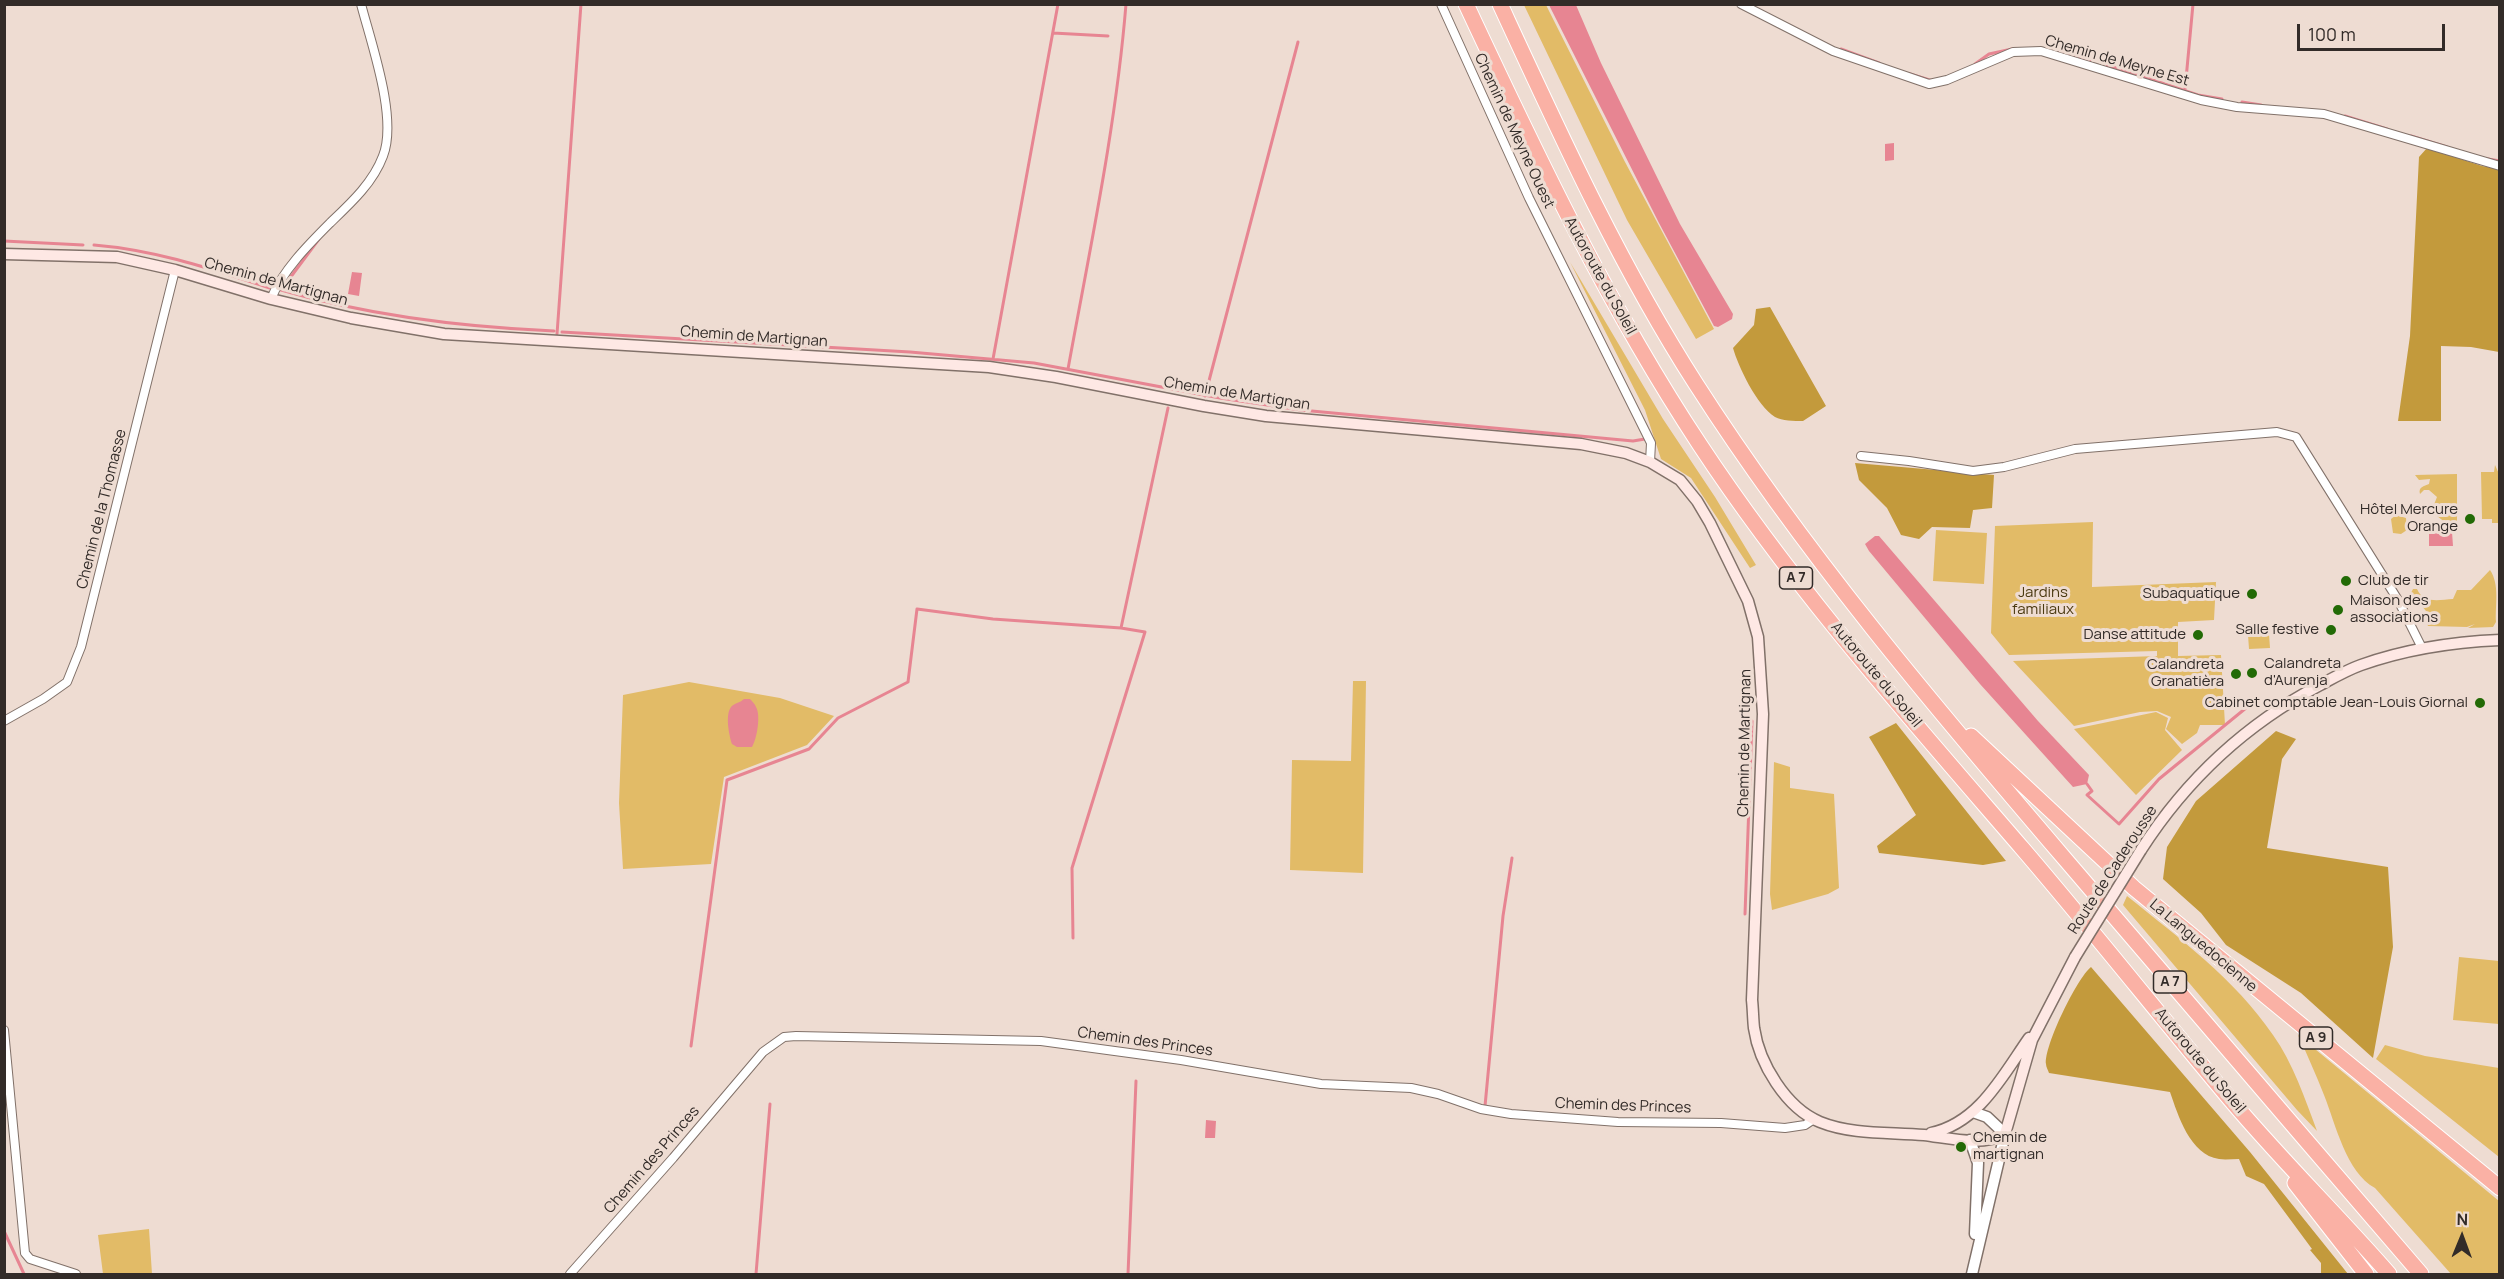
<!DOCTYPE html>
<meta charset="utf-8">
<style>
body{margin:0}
#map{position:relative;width:2504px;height:1279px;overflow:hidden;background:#eedcd2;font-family:Manrope,sans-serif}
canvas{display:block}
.frame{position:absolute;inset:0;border:6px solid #322b28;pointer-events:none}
.north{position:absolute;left:2432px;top:1207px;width:60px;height:60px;-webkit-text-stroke:4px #eedcd2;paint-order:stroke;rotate:1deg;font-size:16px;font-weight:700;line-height:24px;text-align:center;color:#322b28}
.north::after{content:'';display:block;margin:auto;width:21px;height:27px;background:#322b28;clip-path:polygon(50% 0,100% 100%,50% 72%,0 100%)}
.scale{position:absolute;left:2297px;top:24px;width:148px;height:27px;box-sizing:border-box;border:3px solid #322b28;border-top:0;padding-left:8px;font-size:18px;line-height:21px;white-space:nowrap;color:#322b28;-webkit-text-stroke:4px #eedcd2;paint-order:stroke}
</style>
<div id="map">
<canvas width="2504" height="1279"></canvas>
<div class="frame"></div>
<div class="north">N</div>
<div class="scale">100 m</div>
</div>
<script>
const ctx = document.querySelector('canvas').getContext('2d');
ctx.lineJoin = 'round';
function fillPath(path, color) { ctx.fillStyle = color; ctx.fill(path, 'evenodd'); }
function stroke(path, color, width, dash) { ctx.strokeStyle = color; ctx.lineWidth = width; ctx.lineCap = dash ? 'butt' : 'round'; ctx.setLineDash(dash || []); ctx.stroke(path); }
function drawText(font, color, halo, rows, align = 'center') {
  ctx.font = font + ' Manrope,sans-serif'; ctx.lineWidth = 6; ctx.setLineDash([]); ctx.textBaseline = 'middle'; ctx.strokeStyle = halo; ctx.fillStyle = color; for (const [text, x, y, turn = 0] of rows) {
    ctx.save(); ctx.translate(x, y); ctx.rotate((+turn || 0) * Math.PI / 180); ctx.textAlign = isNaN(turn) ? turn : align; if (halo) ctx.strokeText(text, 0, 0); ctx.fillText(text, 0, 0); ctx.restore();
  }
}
fillPath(new Path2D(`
 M 1524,5 L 1546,5 L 1625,162 L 1714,329 L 1696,339 L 1627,220 Z
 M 1570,262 L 1663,419 L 1715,497 L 1756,565 L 1750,568 L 1691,478 L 1661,459 L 1645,410 Z
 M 2495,465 L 2499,474 L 2500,523 L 2492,523 L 2492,519 L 2482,519 L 2481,472 L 2494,472 Z
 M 2457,474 L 2457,523 L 2446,523 L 2437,516 L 2419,512 L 2419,504 L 2427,508 L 2433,507 L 2437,497 L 2429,490 L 2424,490 L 2420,494 C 2418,487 2424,486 2429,484 L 2430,479 L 2419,480 L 2415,475 Z
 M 2396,515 L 2406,518 L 2407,530 L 2401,534 L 2393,533 L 2391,519 Z
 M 2093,522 L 2092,587 L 2216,582 L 2214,620 L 2178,622 L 2178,656 L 2221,655 L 2225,725 L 2200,725 L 2197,733 L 2182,744 L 2166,729 L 2171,717 L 2157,711 L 2140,712 L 2074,726 L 2013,661 L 2157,656 L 2157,651 L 2009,655 L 1991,633 L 1995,526 Z
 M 1936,530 L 1987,533 L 1984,584 L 1933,581 Z
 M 2490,570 C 2500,585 2495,605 2496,622 L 2493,627 L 2468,628 L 2475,624 L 2467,627 L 2428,626 L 2423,613 L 2426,611 L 2411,593 L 2413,589 L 2417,589 C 2423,604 2439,600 2453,599 L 2457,590 L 2471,590 Z
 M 2269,634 L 2270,648 L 2249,649 L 2248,635 Z
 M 1353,681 L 1366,681 L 1363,873 L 1290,870 L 1292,760 L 1351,761 Z
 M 689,682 L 780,698 L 834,716 L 807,745 L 724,777 L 711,864 L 623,869 L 619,803 L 623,695 Z
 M 2156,712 L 2168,718 L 2165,730 L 2182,750 L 2136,795 L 2074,729 Z
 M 1774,762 L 1790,767 L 1790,788 L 1834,794 L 1839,888 L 1828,894 L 1772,910 L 1770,894 Z
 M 2127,896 C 2179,938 2235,979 2273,1035 C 2293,1063 2305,1099 2317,1131 L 2297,1110 L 2123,905 Z
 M 2459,957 L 2499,961 L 2499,1024 L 2453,1020 Z
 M 2298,1035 L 2499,1201 L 2499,1274 L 2451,1274 L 2375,1188 C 2346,1172 2336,1125 2324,1095 C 2316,1075 2307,1054 2298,1035 Z
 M 2385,1045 L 2425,1056 L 2499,1068 L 2499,1157 L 2376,1059 Z
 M 149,1229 L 152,1274 L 103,1274 L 98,1235 Z`), '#e2bb67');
fillPath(new Path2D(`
 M 2427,148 L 2482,166 L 2499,169 L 2499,352 L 2471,347 L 2441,346 L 2441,421 L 2398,421 L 2410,336 L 2419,157 Z
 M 1770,307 L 1826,406 L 1803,421 C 1794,421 1782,421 1775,417 C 1757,406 1738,366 1733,348 L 1754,325 L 1756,309 Z
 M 1855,463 L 1994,475 L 1992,508 L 1973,510 L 1970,528 L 1932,527 L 1919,539 L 1901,535 L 1887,508 L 1859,480 Z
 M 1896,723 L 2006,861 L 1983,865 L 1879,853 L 1877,846 L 1916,815 L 1869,737 Z
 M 2276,731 L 2296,739 L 2282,759 L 2267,848 L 2388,867 L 2393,947 L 2373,1058 L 2301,993 L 2226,945 L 2201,913 L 2163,879 L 2167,847 L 2196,801 Z
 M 2091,967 L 2250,1152 L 2348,1274 L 2321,1274 L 2321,1263 L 2310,1250 L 2312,1249 L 2264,1184 L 2246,1176 L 2239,1159 C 2232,1159 2225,1160 2219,1159 C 2190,1155 2178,1115 2170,1092 L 2049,1073 C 2048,1070 2046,1067 2046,1064 C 2044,1046 2077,978 2091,967 Z`), '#c39a3c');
fillPath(new Path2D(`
 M 1549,5 L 1576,5 L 1601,63 L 1680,224 L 1733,314 L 1732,319 L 1718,327 L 1714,326 L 1659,223 Z
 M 1894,143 L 1894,160 L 1885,161 L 1885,144 Z
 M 352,272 L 362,273 L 359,296 L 348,294 Z
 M 2429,532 L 2452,532 L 2453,546 L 2429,546 Z
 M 1875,536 L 1879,536 L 2038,721 L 2089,775 L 2087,784 L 2073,787 L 1980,684 L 1869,551 L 1865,544 Z
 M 744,699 L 750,699 C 752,701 755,704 756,707 C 761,715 757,739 752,747 L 737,747 L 732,744 C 729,735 725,715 731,707 C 734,703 740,703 744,699 Z
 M 1206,1120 L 1216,1121 L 1215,1138 L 1205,1138 Z`), '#e78592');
stroke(new Path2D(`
 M 1053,33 L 1108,36
 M 1841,49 L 1879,63
 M 2049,50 L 2090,61
 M 1975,64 L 1989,54 L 2012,49
 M 2107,65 L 2198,95 L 2222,99
 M 1910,74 L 1933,81
 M 2185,90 L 2193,4
 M 2242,102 L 2261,105
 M 2345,116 L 2387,129
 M 2411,136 L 2447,147
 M 2488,159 L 2500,161
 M 319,239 L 281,290 C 370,316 462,327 554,331
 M 4,241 L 83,245
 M 94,245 C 156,250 211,269 270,288
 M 562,332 L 910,352 L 1034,363 L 1220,398 L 1301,410 L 1633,441 L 1645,439
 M 557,334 L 581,4
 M 993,359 L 1058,4
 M 1068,369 C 1090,248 1116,127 1126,4
 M 1205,396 L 1298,42
 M 2087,784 L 2092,791 L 2087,795 L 2119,824 L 2159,779 L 2246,708
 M 1745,914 L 1752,721
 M 1073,938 L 1072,868 L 1145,632 L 1121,628 L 1168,408
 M 691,1046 L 727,780 L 809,749 L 838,718 L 908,682 L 917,609 L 993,619 L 1121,628
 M 1485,1106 L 1503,916 L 1512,858
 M 4,1231 L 24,1274
 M 756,1274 L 770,1104
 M 1128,1274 L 1136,1081`), '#e78592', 3);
const minor = new Path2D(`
 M 1441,4 L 1529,198 L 1651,443 L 1650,462
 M 1741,4 L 1833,51 L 1929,84 L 1947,80 L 2013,52 L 2041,51 L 2201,100 L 2237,107 L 2324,114 L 2500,166
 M 271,299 C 282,271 309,244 330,223 C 350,204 373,183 383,156 C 398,118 371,43 361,4
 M 1861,456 L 1909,461 L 1973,471 L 2004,467 L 2075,449 L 2277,432 L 2296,437 L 2398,600 L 2422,648
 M 4,721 L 43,699 L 67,682 L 81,647 L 175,270
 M 4,1030 L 25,1253 L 30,1259 L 76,1274
 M 570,1274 L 673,1158 L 763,1052 L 784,1037 L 796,1036 L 1041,1041 L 1181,1060 L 1321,1084 L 1411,1088 L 1438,1094 L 1481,1109 L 1511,1114 L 1618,1122 L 1721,1123 L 1785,1128 L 1805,1125 L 1814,1119`);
const tertiary = new Path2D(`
 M 1970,1140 L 1978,1163 L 1975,1234
 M 1972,1274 L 2005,1134 L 1987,1117 L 1973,1112`);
const secondary = new Path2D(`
 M 4,254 L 117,257 L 175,270 L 271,299 L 351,318 L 444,334 L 989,367 L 1056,377 L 1204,406 L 1266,416 L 1581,444 L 1626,453 L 1650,462 L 1680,480 L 1697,501 L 1710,523 L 1748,601 L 1758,637 L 1763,714 L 1752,1000 C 1753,1009 1753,1019 1754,1028 C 1759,1063 1786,1108 1820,1122 C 1852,1135 1891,1132 1924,1135 C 1949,1138 1983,1147 2005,1134 L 2032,1040 L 2075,957
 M 2141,850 C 2186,780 2246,724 2320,685 C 2333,678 2347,670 2361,665 C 2406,649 2452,642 2500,640
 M 1931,1133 C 1979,1123 2003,1075 2029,1038`);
const motorway = new Path2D(`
 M 1466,4 C 1537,156 1608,306 1700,445 C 1795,589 1910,718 2022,848 C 2089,926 2153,1007 2219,1086 C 2273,1152 2334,1211 2389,1274
 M 1500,4 C 1560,134 1619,264 1696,384 C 1805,554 1935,707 2065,859 C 2184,998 2302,1136 2421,1274
 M 1971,736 L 2134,888 L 2500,1188
 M 2295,1183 L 2366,1274`);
stroke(minor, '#817169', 10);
stroke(tertiary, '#817169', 13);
stroke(secondary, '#817169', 13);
stroke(motorway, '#fff', 17);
stroke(minor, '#fff', 8);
stroke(tertiary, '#fff', 10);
stroke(secondary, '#fee8e4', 10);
stroke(motorway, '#fab1a5', 15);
const secondaryBridge = new Path2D(`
 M 2075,957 L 2141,850`);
stroke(secondaryBridge, '#817169', 13, []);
stroke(secondaryBridge, '#fee8e4', 10);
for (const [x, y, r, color] of [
 [2470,519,6,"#226a05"],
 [2346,581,6,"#226a05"],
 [2252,594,6,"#226a05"],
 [2338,610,6,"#226a05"],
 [2331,630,6,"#226a05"],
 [2198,635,6,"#226a05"],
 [2252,673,6,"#226a05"],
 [2236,674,6,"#226a05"],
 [2480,703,6,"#226a05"],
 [1961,1147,6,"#226a05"]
]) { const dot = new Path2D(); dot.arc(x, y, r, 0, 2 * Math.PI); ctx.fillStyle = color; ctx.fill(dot); stroke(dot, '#eedcd2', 2); }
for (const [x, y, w] of [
 [1796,578,33],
 [2170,982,33],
 [2316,1038,33]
]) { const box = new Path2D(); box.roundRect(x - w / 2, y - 11, w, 22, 4.5); ctx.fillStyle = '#eedcd2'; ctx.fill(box); stroke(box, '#322b28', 1.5); }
drawText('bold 14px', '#322b28', null, [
 ["A 7",1796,578],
 ["A 7",2170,982],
 ["A 9",2316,1038]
]);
drawText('15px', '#322b28', '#eedcd2', [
 ["Chemin de Meyne Est",2117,61,16],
 ["Chemin de Meyne Ouest",1514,131,65],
 ["Autoroute du Soleil",1600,276,61],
 ["Chemin de Martignan",276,282,15],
 ["Chemin de Martignan",754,337,4],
 ["Chemin de Martignan",1237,394,9],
 ["Chemin de la Thomasse",102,509,-76],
 ["Autoroute du Soleil",1876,675,50],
 ["Chemin de Martignan",1745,743,-89],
 ["Route de Caderousse",2113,870,-57],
 ["La Languedocienne",2203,946,40],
 ["Chemin des Princes",1145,1042,8],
 ["Autoroute du Soleil",2200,1061,50],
 ["Chemin des Princes",1623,1106,2],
 ["Chemin des Princes",652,1160,-49]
]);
drawText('15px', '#322b28', '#eedcd2', [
 ["Hôtel Mercure",2458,510],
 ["Orange",2458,527],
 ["Club de tir",2358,581,"left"],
 ["Subaquatique",2240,594],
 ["Maison des",2350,601,"left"],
 ["associations",2350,618,"left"],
 ["Salle festive",2319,630],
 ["Danse attitude",2186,635],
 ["Calandreta",2264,664,"left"],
 ["d'Aurenja",2264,681,"left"],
 ["Calandreta",2224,665],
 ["Granatièra",2224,682],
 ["Cabinet comptable Jean-Louis Giornal",2468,703],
 ["Chemin de",1973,1138,"left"],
 ["martignan",1973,1155,"left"]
], 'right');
drawText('15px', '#4b3a12', '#eedcd2', [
 ["Jardins",2043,593],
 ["familiaux",2043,610]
]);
</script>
